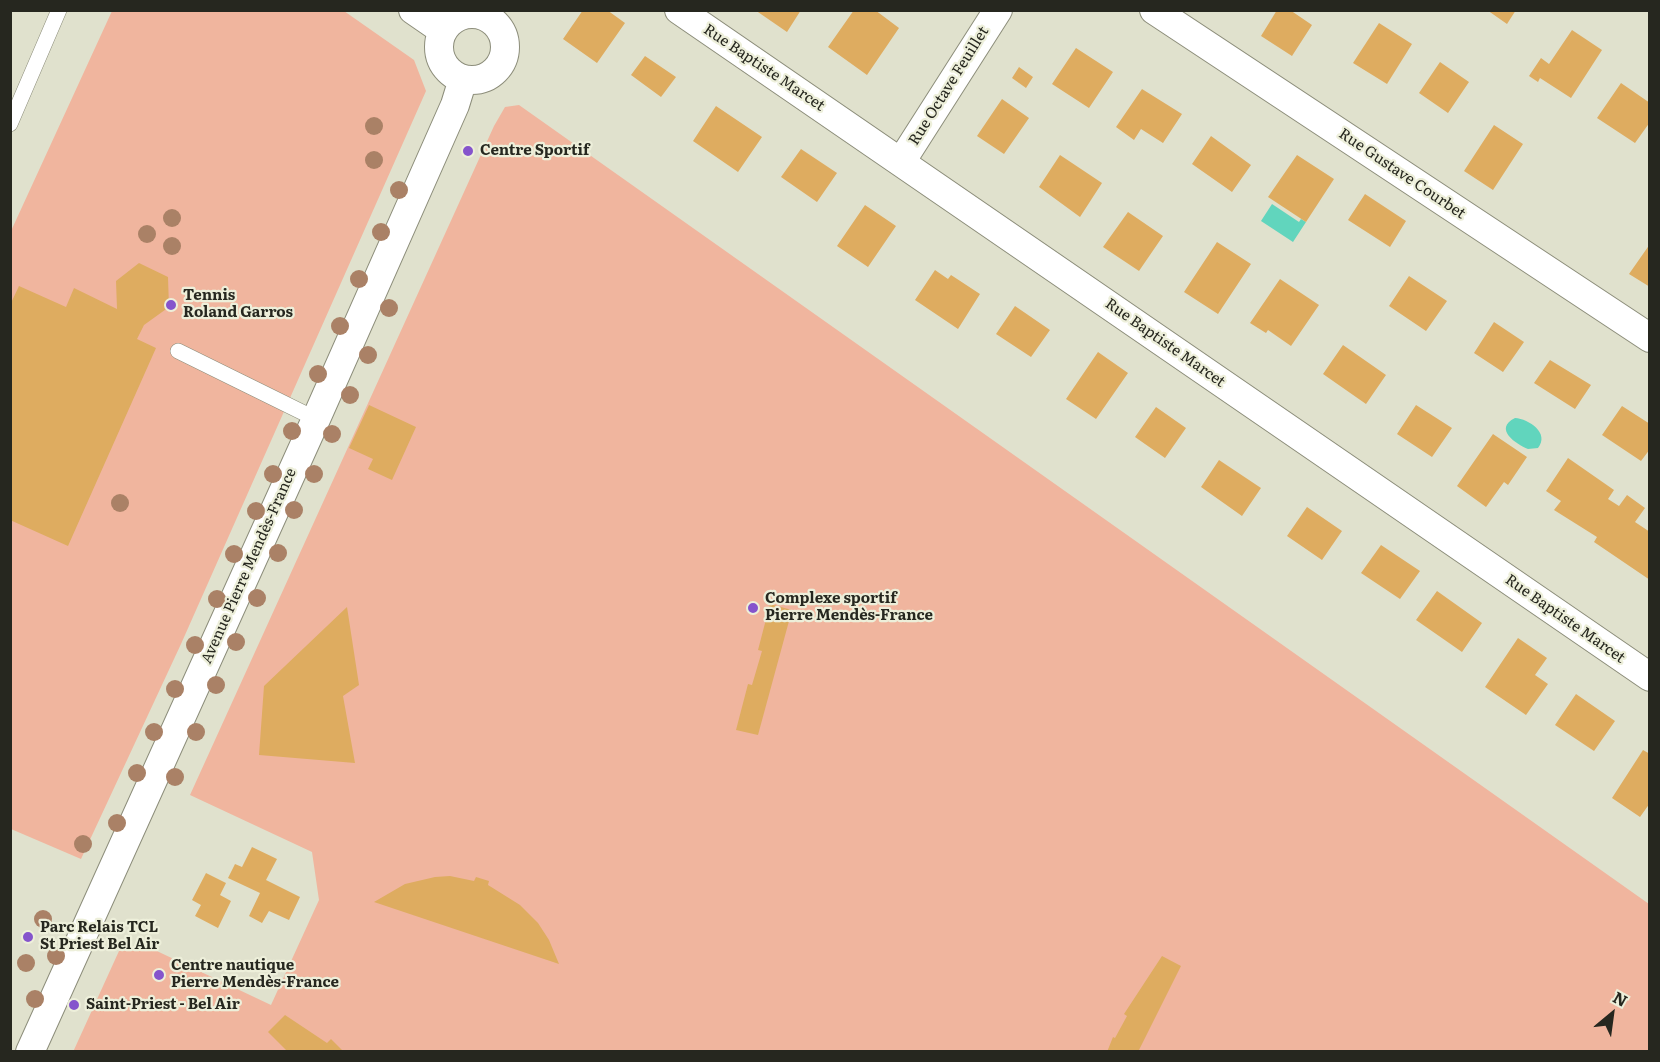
<!DOCTYPE html>
<meta charset="utf-8">
<style>
body{margin:0}
#map{position:relative;width:1660px;height:1062px;overflow:hidden;background:#e0e1cd;font-family:Literata,serif}
canvas{display:block}
.frame{position:absolute;inset:0;border:12px solid #26271f;pointer-events:none}
.north{position:absolute;left:1582px;top:984px;width:60px;height:60px;-webkit-text-stroke:4px #edefda;paint-order:stroke;rotate:29deg;font-size:16px;font-weight:700;line-height:24px;text-align:center;color:#26271f}
.north::after{content:'';display:block;margin:auto;width:21px;height:27px;background:#26271f;clip-path:polygon(50% 0,100% 100%,50% 72%,0 100%)}
</style>
<div id="map">
<canvas width="1660" height="1062"></canvas>
<div class="frame"></div>
<div class="north">N</div>
</div>
<script>
const ctx = document.querySelector('canvas').getContext('2d');
ctx.lineJoin = 'round';
function fillPath(path, color) { ctx.fillStyle = color; ctx.fill(path, 'evenodd'); }
function stroke(path, color, width, dash) { ctx.strokeStyle = color; ctx.lineWidth = width; ctx.lineCap = dash ? 'butt' : 'round'; ctx.setLineDash(dash || []); ctx.stroke(path); }
function drawText(font, color, halo, rows, align = 'center') {
  ctx.font = font + ' Literata,serif'; ctx.lineWidth = 4.5; ctx.setLineDash([]); ctx.textBaseline = 'middle'; ctx.strokeStyle = halo; ctx.fillStyle = color; for (const [text, x, y, turn = 0] of rows) {
    ctx.save(); ctx.translate(x, y); ctx.rotate((+turn || 0) * Math.PI / 180); ctx.textAlign = isNaN(turn) ? turn : align; if (halo) ctx.strokeText(text, 0, 0); ctx.fillText(text, 0, 0); ctx.restore();
  }
}
fillPath(new Path2D(`
 M 112,11 L 344,11 L 414,60 L 426,91 L 181,644 L 81,859 L 11,829 L 11,231 Z
 M 519,105 L 1649,904 L 1649,1051 L 73,1052 L 119,951 L 142,944 L 271,1005 L 319,900 L 312,852 L 190,795 L 494,126 L 505,107 Z`), '#f0b59e');
fillPath(new Path2D(`
 M 1272,204 L 1299,222 L 1301,219 L 1306,222 L 1293,242 L 1261,221 Z
 M 1515,418 C 1529,419 1550,433 1538,448 L 1528,449 C 1516,444 1493,429 1515,418 Z`), '#61d5bd');
fillPath(new Path2D(`
 M 583,10 L 607,10 L 625,23 L 597,63 L 563,39 Z
 M 755,10 L 801,10 L 787,32 Z
 M 854,10 L 875,10 L 899,28 L 867,75 L 828,47 Z
 M 1277,10 L 1290,10 L 1312,25 L 1292,56 L 1261,36 Z
 M 1487,10 L 1516,10 L 1507,24 Z
 M 1379,23 L 1412,44 L 1387,84 L 1353,63 Z
 M 1572,30 L 1602,50 L 1571,98 L 1540,78 L 1538,82 L 1529,76 L 1541,58 L 1549,64 Z
 M 1076,48 L 1113,72 L 1089,108 L 1052,84 Z
 M 645,56 L 676,77 L 661,97 L 631,75 Z
 M 1440,62 L 1469,82 L 1448,113 L 1419,93 Z
 M 1019,67 L 1033,77 L 1026,88 L 1012,78 Z
 M 1621,83 L 1650,103 L 1650,122 L 1635,143 L 1597,118 Z
 M 1142,89 L 1182,114 L 1163,143 L 1141,129 L 1134,140 L 1116,127 Z
 M 1002,99 L 1029,118 L 1004,154 L 977,136 Z
 M 716,106 L 762,137 L 738,172 L 693,141 Z
 M 1494,125 L 1523,144 L 1493,190 L 1464,171 Z
 M 1211,136 L 1251,165 L 1232,192 L 1192,164 Z
 M 801,149 L 837,173 L 817,202 L 781,177 Z
 M 1060,155 L 1102,183 L 1080,217 L 1039,187 Z
 M 1297,155 L 1334,179 L 1306,222 L 1268,197 Z
 M 1365,194 L 1406,221 L 1390,247 L 1348,220 Z
 M 865,205 L 896,226 L 868,267 L 837,246 Z
 M 1128,212 L 1163,236 L 1139,271 L 1103,247 Z
 M 1217,242 L 1251,264 L 1218,314 L 1184,292 Z
 M 1650,244 L 1650,287 L 1629,274 Z
 M 139,263 L 168,277 L 169,307 L 144,325 L 137,339 L 156,348 L 68,546 L 10,520 L 10,305 L 19,286 L 66,307 L 74,288 L 117,309 L 116,281 Z
 M 935,270 L 948,279 L 951,275 L 980,294 L 958,329 L 915,300 Z
 M 1409,276 L 1447,301 L 1426,331 L 1389,306 Z
 M 1280,279 L 1319,305 L 1291,346 L 1268,330 L 1266,333 L 1250,323 Z
 M 1015,306 L 1050,330 L 1031,357 L 996,334 Z
 M 1494,322 L 1524,342 L 1503,372 L 1474,353 Z
 M 1343,345 L 1386,375 L 1366,404 L 1323,374 Z
 M 1098,352 L 1128,373 L 1096,419 L 1066,399 Z
 M 1550,360 L 1591,385 L 1575,409 L 1534,383 Z
 M 369,405 L 416,427 L 392,480 L 368,469 L 373,459 L 349,448 Z
 M 1416,405 L 1452,428 L 1432,457 L 1397,434 Z
 M 1622,406 L 1650,424 L 1650,449 L 1641,461 L 1602,435 Z
 M 1156,407 L 1186,428 L 1165,458 L 1135,437 Z
 M 1493,434 L 1527,457 L 1508,485 L 1504,482 L 1486,507 L 1457,486 Z
 M 1568,458 L 1614,490 L 1608,499 L 1619,506 L 1627,495 L 1645,508 L 1635,522 L 1650,532 L 1650,580 L 1594,542 L 1597,537 L 1554,510 L 1561,501 L 1546,491 Z
 M 1219,460 L 1261,488 L 1242,516 L 1201,487 Z
 M 1307,507 L 1342,531 L 1322,560 L 1287,536 Z
 M 1381,545 L 1420,571 L 1400,599 L 1361,573 Z
 M 1437,591 L 1482,623 L 1462,652 L 1416,620 Z
 M 770,604 L 792,610 L 758,735 L 736,730 L 748,684 L 752,685 L 762,651 L 758,650 Z
 M 347,607 L 359,685 L 343,696 L 355,763 L 259,755 L 264,686 Z
 M 1518,638 L 1547,658 L 1535,675 L 1548,684 L 1526,715 L 1485,687 Z
 M 1576,694 L 1615,721 L 1594,751 L 1555,725 Z
 M 1643,750 L 1650,754 L 1650,803 L 1640,817 L 1612,798 Z
 M 252,847 L 277,859 L 266,880 L 300,897 L 289,920 L 269,911 L 262,923 L 249,916 L 260,893 L 228,878 L 235,864 L 242,867 Z
 M 206,873 L 226,883 L 220,895 L 231,901 L 218,928 L 195,916 L 201,905 L 192,900 Z
 M 450,876 L 474,881 L 476,877 L 489,881 L 488,885 L 520,905 L 538,923 L 549,940 L 559,964 L 374,902 L 405,884 L 435,877 Z
 M 1162,956 L 1181,966 L 1138,1052 L 1107,1052 L 1113,1037 L 1115,1038 L 1127,1016 L 1124,1014 Z
 M 285,1015 L 327,1043 L 331,1039 L 344,1052 L 288,1052 L 268,1032 Z`), '#deac60');
const lane = new Path2D(`
 M 10,124 L 59,10
 M 178,351 L 316,419`);
const street = new Path2D(`
 M 413,10 L 442,30
 M 679,10 L 1650,677
 M 1154,10 L 1650,338
 M439 47a33 33 0 1 1 66 0a33 33 0 1 1-66 0Z
 M 901,162 L 998,10
 M 30,1052 L 316,419 L 455,105 L 463,79`);
stroke(lane, '#8c8d7a', 16);
stroke(street, '#8c8d7a', 30);
stroke(lane, '#fff', 15);
stroke(street, '#fff', 28);
ctx.fillStyle = '#aa8166';
for (const [x, y] of [
 [374,126],
 [374,160],
 [399,190],
 [172,218],
 [381,232],
 [147,234],
 [172,246],
 [359,279],
 [389,308],
 [340,326],
 [368,355],
 [318,374],
 [350,395],
 [292,431],
 [332,434],
 [273,474],
 [314,474],
 [120,503],
 [294,510],
 [256,511],
 [278,553],
 [234,554],
 [257,598],
 [217,599],
 [236,642],
 [195,645],
 [216,685],
 [175,689],
 [154,732],
 [196,732],
 [137,773],
 [175,777],
 [117,823],
 [83,844],
 [43,919],
 [56,956],
 [26,963],
 [35,999]
]) { ctx.beginPath(); ctx.arc(x, y, 9, 0, 2 * Math.PI); ctx.fill(); }
for (const [x, y, r, color] of [
 [468,151,6,"#8554cc"],
 [171,305,6,"#8554cc"],
 [753,608,6,"#8554cc"],
 [28,937,6,"#8554cc"],
 [159,975,6,"#8554cc"],
 [74,1005,6,"#8554cc"]
]) { const dot = new Path2D(); dot.arc(x, y, r, 0, 2 * Math.PI); ctx.fillStyle = color; ctx.fill(dot); stroke(dot, '#edefda', 2); }
drawText('15px', '#26271f', '#edefda', [
 ["Rue Baptiste Marcet",764,68,34],
 ["Rue Octave Feuillet",949,86,-58],
 ["Rue Gustave Courbet",1402,174,34],
 ["Rue Baptiste Marcet",1165,343,35],
 ["Avenue Pierre Mendès-France",249,566,-66],
 ["Rue Baptiste Marcet",1565,619,35]
]);
drawText('bold 15px', '#26271f', '#edefda', [
 ["Centre Sportif",480,151],
 ["Tennis",183,296],
 ["Roland Garros",183,313],
 ["Complexe sportif",765,599],
 ["Pierre Mendès-France",765,616],
 ["Parc Relais TCL",40,928],
 ["St Priest Bel Air",40,945],
 ["Centre nautique",171,966],
 ["Pierre Mendès-France",171,983],
 ["Saint-Priest - Bel Air",86,1005]
], 'left');
</script>
